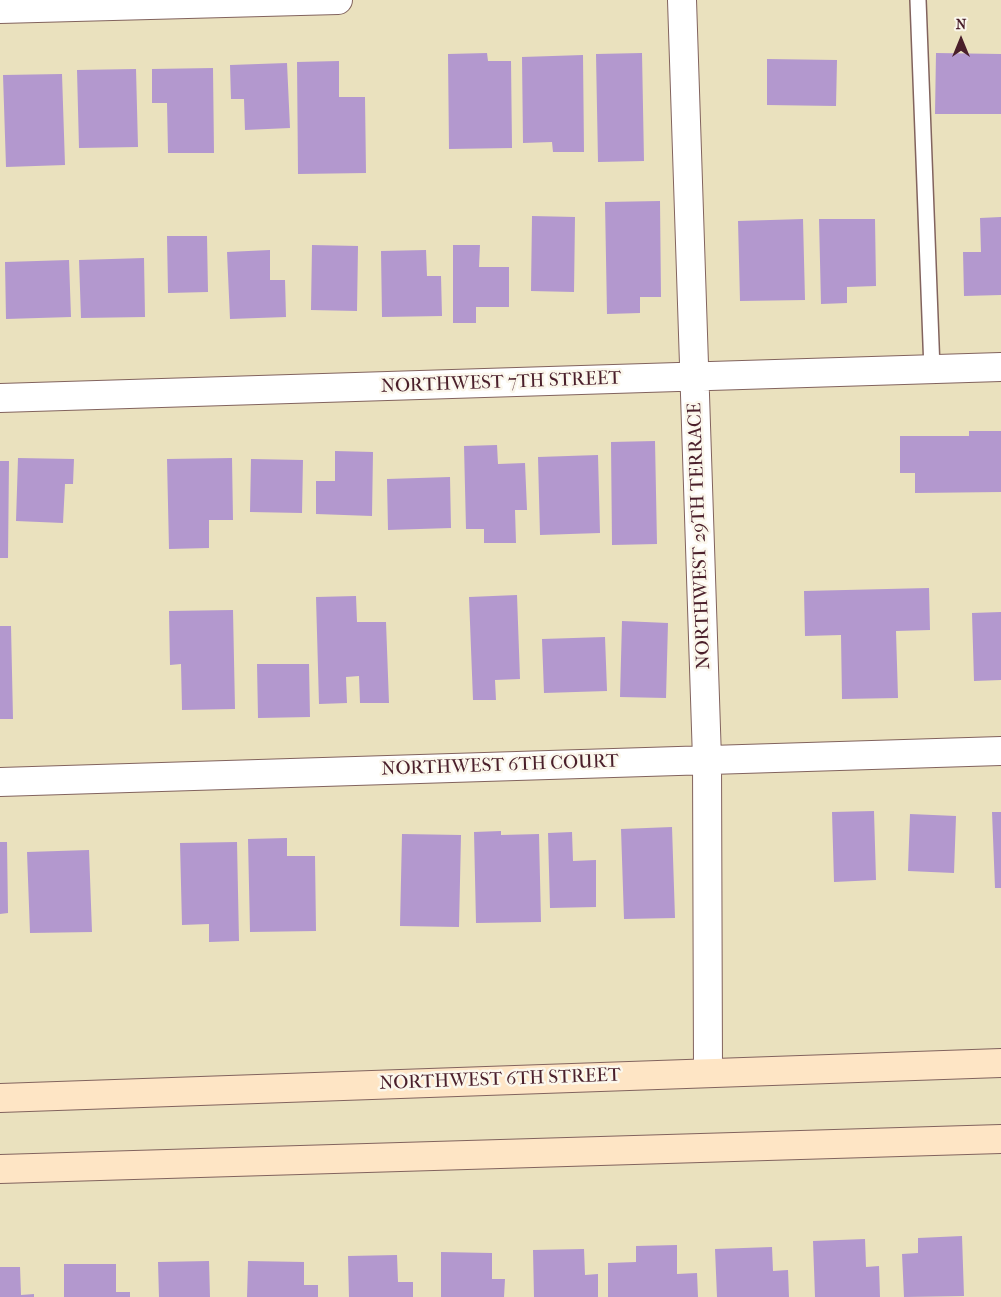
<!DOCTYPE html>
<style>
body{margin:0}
#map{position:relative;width:1001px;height:1297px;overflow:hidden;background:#eae1be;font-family:"IM FELL French Canon",serif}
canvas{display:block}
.north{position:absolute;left:936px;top:15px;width:50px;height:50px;-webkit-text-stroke:4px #fbf7ec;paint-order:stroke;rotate:0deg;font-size:14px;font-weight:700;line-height:20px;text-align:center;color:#4a1f2b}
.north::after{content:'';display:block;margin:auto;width:18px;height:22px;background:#4a1f2b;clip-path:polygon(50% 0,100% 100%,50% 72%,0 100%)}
</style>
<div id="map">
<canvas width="1001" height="1297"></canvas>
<div class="north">N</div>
</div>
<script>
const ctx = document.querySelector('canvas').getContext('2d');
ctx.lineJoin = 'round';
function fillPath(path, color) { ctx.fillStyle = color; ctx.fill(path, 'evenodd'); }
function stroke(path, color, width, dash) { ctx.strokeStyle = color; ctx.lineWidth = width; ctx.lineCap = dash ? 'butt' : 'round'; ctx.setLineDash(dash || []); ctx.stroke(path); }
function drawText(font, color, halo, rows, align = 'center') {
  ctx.font = font + ' "IM FELL French Canon",serif'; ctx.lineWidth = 5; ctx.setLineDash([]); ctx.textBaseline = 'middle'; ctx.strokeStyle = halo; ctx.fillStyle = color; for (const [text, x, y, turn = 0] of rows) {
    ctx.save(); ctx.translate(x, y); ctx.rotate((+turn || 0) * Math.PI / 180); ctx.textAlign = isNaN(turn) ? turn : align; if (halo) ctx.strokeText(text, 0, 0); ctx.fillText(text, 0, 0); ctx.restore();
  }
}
fillPath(new Path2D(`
 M 487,53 L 488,61 L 511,61 L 512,148 L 449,149 L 448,54 Z
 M 642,53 L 644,161 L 598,162 L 596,54 Z
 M 936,53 L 1001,54 L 1001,114 L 935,114 Z
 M 583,55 L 584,152 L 553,152 L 552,142 L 523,143 L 522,57 Z
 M 767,59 L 837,60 L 836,106 L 767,105 Z
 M 339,61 L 339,97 L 365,97 L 366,173 L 298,174 L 297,62 Z
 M 287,63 L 290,128 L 245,130 L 244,99 L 231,99 L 230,65 Z
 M 213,68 L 214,153 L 168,153 L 167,103 L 152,103 L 152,69 Z
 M 136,69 L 138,147 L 79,148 L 77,70 Z
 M 62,74 L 65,165 L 6,167 L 3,75 Z
 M 660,201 L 661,297 L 640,297 L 640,313 L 607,314 L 605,202 Z
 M 532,216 L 575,217 L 574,292 L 531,291 Z
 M 1001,217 L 1001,295 L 964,296 L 963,252 L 981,252 L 980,218 Z
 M 803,219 L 805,300 L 740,301 L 738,221 Z
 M 819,219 L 875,219 L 876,286 L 847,287 L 847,303 L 821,304 Z
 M 167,236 L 207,236 L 208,292 L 168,293 Z
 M 312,245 L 358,246 L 357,311 L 311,310 Z
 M 453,245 L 480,245 L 479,267 L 509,267 L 509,307 L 476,307 L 476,323 L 453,323 Z
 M 270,250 L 270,280 L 285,280 L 286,317 L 230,319 L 227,252 Z
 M 426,250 L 427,276 L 441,276 L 442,316 L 382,317 L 381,251 Z
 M 144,258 L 145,317 L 81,318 L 79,260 Z
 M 69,260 L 71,317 L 6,319 L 5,262 Z
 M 969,431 L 1001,431 L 1001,492 L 915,493 L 915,473 L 900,473 L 900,436 L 969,436 Z
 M 655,441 L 657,544 L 612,545 L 611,442 Z
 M 497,445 L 498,464 L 525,463 L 527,510 L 515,510 L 516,543 L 484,543 L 484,529 L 466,529 L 464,446 Z
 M 335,451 L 373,452 L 372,516 L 316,514 L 316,481 L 335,481 Z
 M 598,455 L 600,533 L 540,535 L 538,457 Z
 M 18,458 L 74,459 L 73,484 L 65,484 L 63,523 L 16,521 Z
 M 232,458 L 233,520 L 209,520 L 209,548 L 169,549 L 167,459 Z
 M 251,459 L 303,460 L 302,513 L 250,512 Z
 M 0,461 L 9,461 L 8,558 L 0,558 Z
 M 450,477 L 451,528 L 388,530 L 387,479 Z
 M 929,588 L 930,630 L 896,631 L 898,698 L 842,699 L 841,635 L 805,636 L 804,591 Z
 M 517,595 L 520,679 L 495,680 L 496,700 L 473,700 L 469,597 Z
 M 356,596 L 357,622 L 386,622 L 389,703 L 360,703 L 359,676 L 346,677 L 347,703 L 319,704 L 316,597 Z
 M 233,610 L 235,709 L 182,710 L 181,664 L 170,665 L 169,611 Z
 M 1001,612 L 1001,680 L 974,681 L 972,613 Z
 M 622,621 L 668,623 L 666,698 L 620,697 Z
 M 0,626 L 11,626 L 13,719 L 0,719 Z
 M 605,637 L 607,691 L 544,693 L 542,639 Z
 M 257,664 L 309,664 L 310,717 L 258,718 Z
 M 874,811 L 876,880 L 834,882 L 832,812 Z
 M 992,812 L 1001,812 L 1001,888 L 995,888 Z
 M 910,814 L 956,816 L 954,873 L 908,871 Z
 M 672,827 L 675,918 L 624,919 L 621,829 Z
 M 501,831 L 501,835 L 539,834 L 541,922 L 476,923 L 474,832 Z
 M 572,832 L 573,861 L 596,860 L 596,907 L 550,908 L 548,833 Z
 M 402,834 L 461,835 L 459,927 L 400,926 Z
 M 287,838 L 287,856 L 315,856 L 316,931 L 250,932 L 248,839 Z
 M 0,842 L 7,842 L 8,913 L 0,914 Z
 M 237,842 L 239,941 L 209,942 L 209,924 L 182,925 L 180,843 Z
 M 89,850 L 92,932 L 30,933 L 27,852 Z
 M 962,1236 L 964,1296 L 904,1297 L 902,1254 L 918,1253 L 918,1238 Z
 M 865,1239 L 866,1267 L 879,1266 L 880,1297 L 815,1297 L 813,1241 Z
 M 677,1245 L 677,1274 L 697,1273 L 698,1297 L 608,1297 L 608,1263 L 636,1262 L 636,1246 Z
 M 772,1247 L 773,1271 L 788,1270 L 789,1297 L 717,1297 L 715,1249 Z
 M 584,1249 L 585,1275 L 598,1274 L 598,1297 L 534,1297 L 533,1250 Z
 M 441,1252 L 492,1253 L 492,1279 L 505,1279 L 504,1297 L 441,1297 Z
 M 397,1255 L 398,1282 L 413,1282 L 413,1297 L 349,1297 L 348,1256 Z
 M 209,1261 L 210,1297 L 159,1297 L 158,1262 Z
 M 248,1261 L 304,1262 L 304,1285 L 318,1285 L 318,1297 L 247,1297 Z
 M 64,1264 L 116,1264 L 116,1292 L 130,1292 L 130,1297 L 64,1297 Z
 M 0,1267 L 20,1267 L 21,1295 L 34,1294 L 34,1297 L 0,1297 Z`), '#b398ce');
const lane = new Path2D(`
 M 918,0 L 932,370`);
const street = new Path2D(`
 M 682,0 L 707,759 L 708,1072
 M 0,9 L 338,0
 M 0,398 L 1001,367
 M 0,782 L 1001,751`);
const secondary = new Path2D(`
 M 0,1098 L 1001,1063
 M 0,1169 L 1001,1139`);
stroke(lane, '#82635e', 18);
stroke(street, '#82635e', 30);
stroke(secondary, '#82635e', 30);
stroke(lane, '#fff', 15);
stroke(street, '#fff', 28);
stroke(secondary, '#fee5c5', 28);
drawText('19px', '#4a1f2b', '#fbf7ec', [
 ["NORTHWEST 7TH STREET",501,383,-2],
 ["NORTHWEST 29TH TERRACE",700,536,-92],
 ["NORTHWEST 6TH COURT",500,766,-2],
 ["NORTHWEST 6TH STREET",500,1080,-2]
]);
</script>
